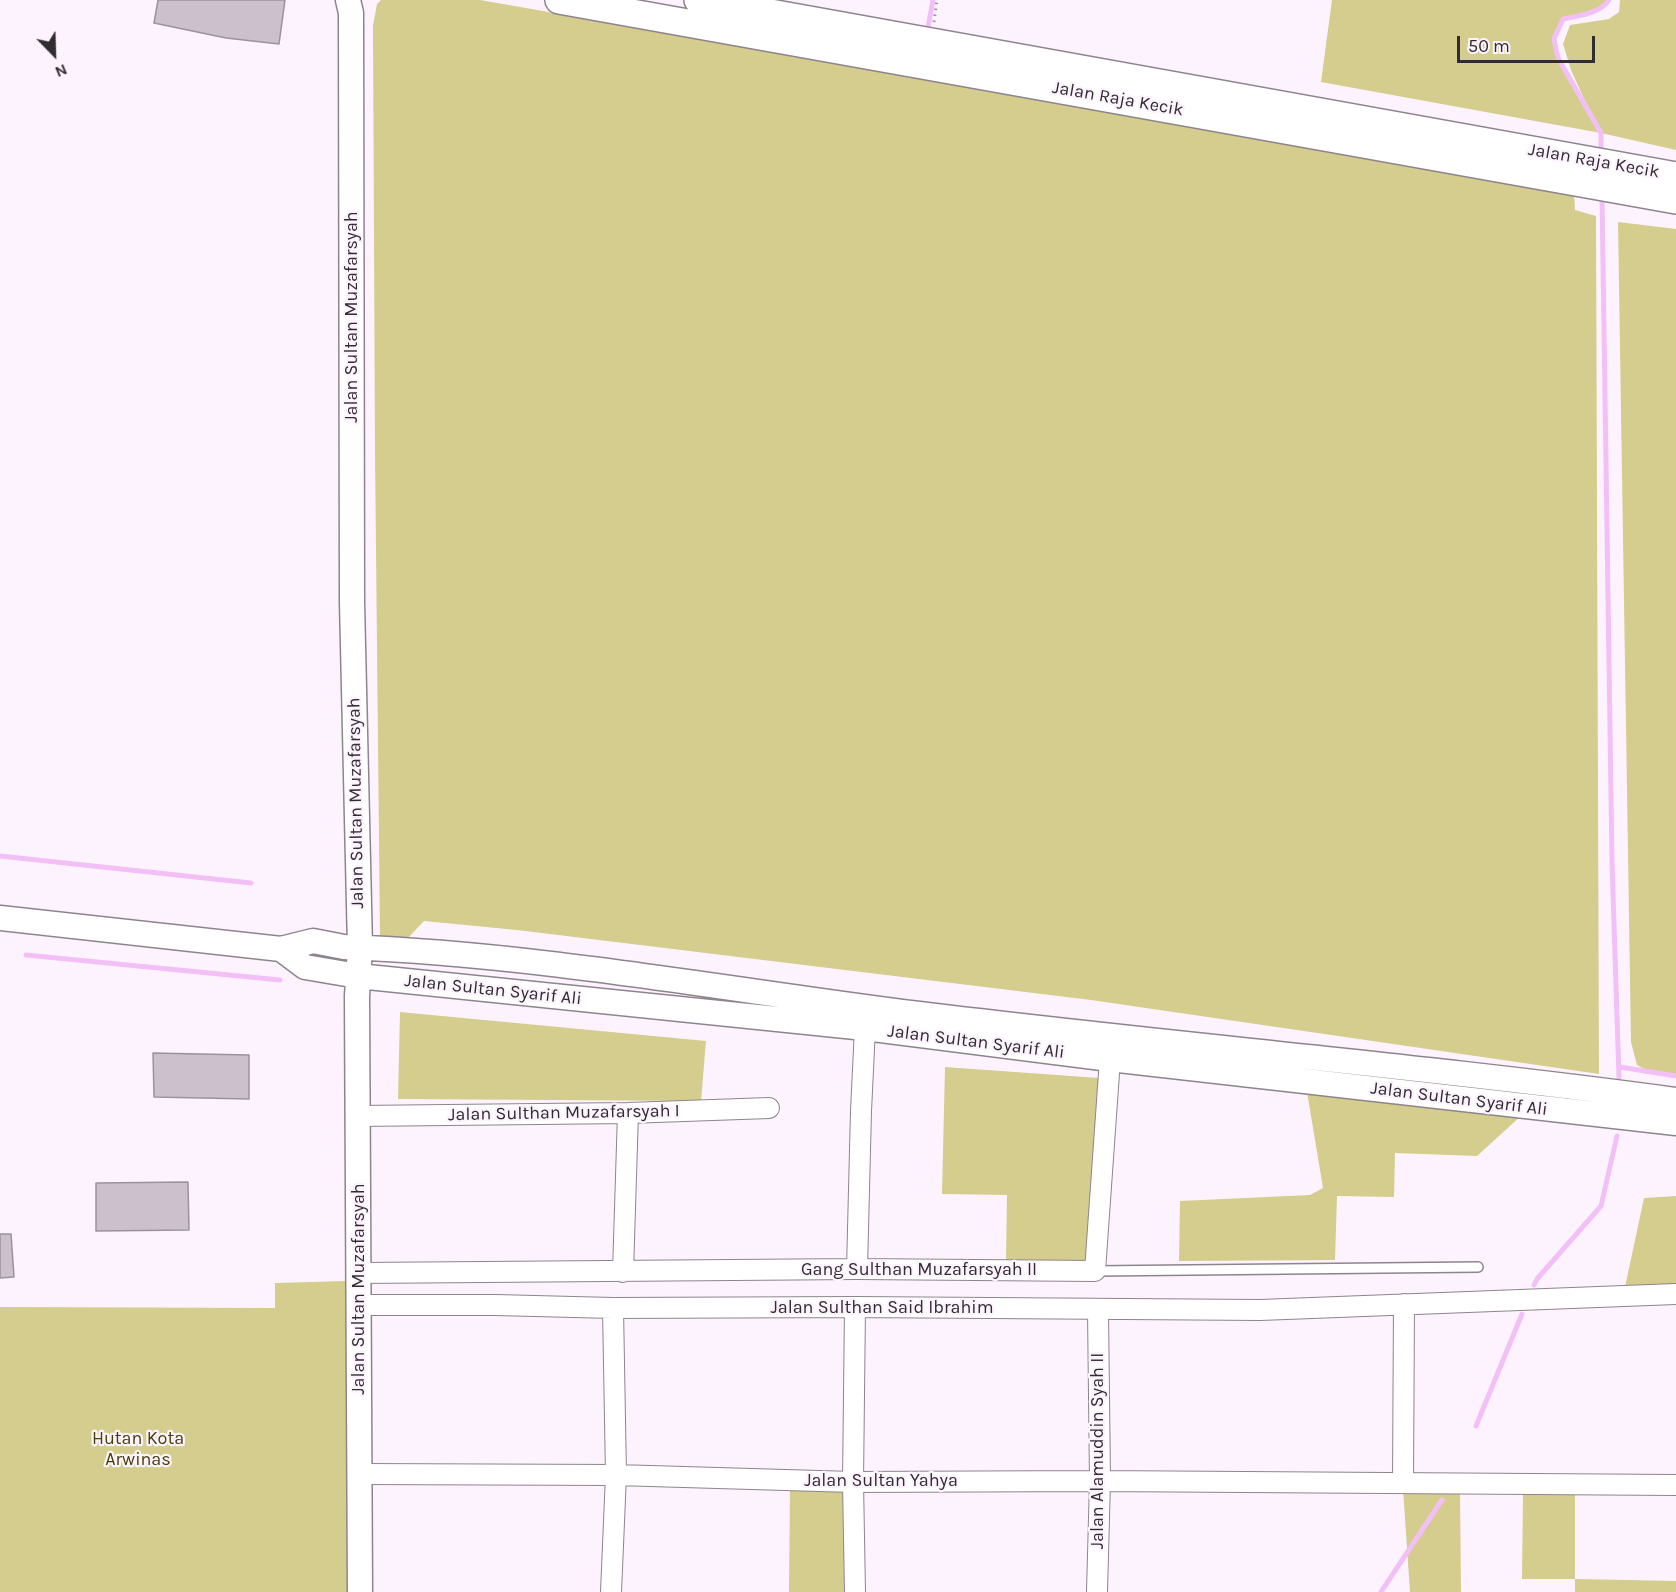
<!DOCTYPE html>
<style>
body{margin:0}
#map{position:relative;width:1676px;height:1592px;overflow:hidden;background:#fdf3fe;font-family:Karla,sans-serif}
canvas{display:block}
.north{position:absolute;left:24px;top:24px;width:60px;height:60px;-webkit-text-stroke:4px #fdf3fe;paint-order:stroke;rotate:157deg;font-size:16px;font-weight:700;line-height:24px;text-align:center;color:#302c30}
.north::after{content:'';display:block;margin:auto;width:21px;height:27px;background:#302c30;clip-path:polygon(50% 0,100% 100%,50% 72%,0 100%)}
.scale{position:absolute;left:1457px;top:36px;width:138px;height:27px;box-sizing:border-box;border:3px solid #302c30;border-top:0;padding-left:8px;font-size:18px;line-height:21px;white-space:nowrap;color:#302c30;-webkit-text-stroke:4px #fdf3fe;paint-order:stroke}
</style>
<div id="map">
<canvas width="1676" height="1592"></canvas>
<div class="north">N</div>
<div class="scale">50 m</div>
</div>
<script>
const ctx = document.querySelector('canvas').getContext('2d');
ctx.lineJoin = 'round';
function fillPath(path, color) { ctx.fillStyle = color; ctx.fill(path, 'evenodd'); }
function stroke(path, color, width, dash) { ctx.strokeStyle = color; ctx.lineWidth = width; ctx.lineCap = dash ? 'butt' : 'round'; ctx.setLineDash(dash || []); ctx.stroke(path); }
function drawText(font, color, halo, rows, align = 'center') {
  ctx.font = font + ' Karla,sans-serif'; ctx.lineWidth = 4.5; ctx.setLineDash([]); ctx.textBaseline = 'middle'; ctx.strokeStyle = halo; ctx.fillStyle = color; for (const [text, x, y, turn = 0] of rows) {
    ctx.save(); ctx.translate(x, y); ctx.rotate((+turn || 0) * Math.PI / 180); ctx.textAlign = isNaN(turn) ? turn : align; if (halo) ctx.strokeText(text, 0, 0); ctx.fillText(text, 0, 0); ctx.restore();
  }
}
fillPath(new Path2D(`
 M 381,0 L 480,0 L 1088,106 L 1574,194 L 1575,210 L 1596,216 L 1599,1074 L 1091,1000 L 517,930 L 424,921 L 407,939 L 380,938 L 375,452 L 373,26 L 377,4 Z
 M 1332,0 L 1609,0 C 1601,13 1578,15 1563,19 L 1554,39 L 1558,58 L 1594,121 L 1571,70 L 1563,44 L 1570,25 L 1609,19 L 1619,12 L 1620,0 L 1676,0 L 1676,150 L 1601,133 L 1321,82 Z
 M 1618,222 L 1676,229 L 1676,1077 L 1652,1073 L 1637,1065 L 1631,1042 Z
 M 400,1012 L 706,1041 L 701,1101 L 398,1099 Z
 M 945,1067 L 1099,1078 L 1088,1262 L 1006,1261 L 1007,1195 L 942,1194 Z
 M 1307,1092 L 1522,1115 L 1477,1156 L 1395,1153 L 1394,1197 L 1337,1196 L 1335,1260 L 1179,1261 L 1180,1201 L 1310,1195 L 1323,1188 Z
 M 1676,1196 L 1676,1286 L 1625,1287 L 1644,1198 Z
 M 346,1281 L 348,1592 L 0,1592 L 0,1307 L 275,1308 L 275,1283 Z
 M 790,1488 L 847,1489 L 846,1592 L 789,1592 Z
 M 1403,1489 L 1460,1490 L 1461,1592 L 1410,1592 Z
 M 1523,1491 L 1575,1493 L 1575,1579 L 1676,1581 L 1676,1592 L 1575,1592 L 1575,1579 L 1522,1579 Z`), '#d4cd8d');
stroke(new Path2D(`
 M 928,27 L 933,0
 M 1601,153 L 1601,133 L 1558,58 L 1554,39 L 1563,19 C 1578,16 1601,13 1609,0
 M 1602,196 L 1612,862 L 1619,1078
 M 0,856 L 251,883
 M 26,955 L 280,980
 M 1620,1067 L 1676,1076
 M 1534,1285 L 1537,1279 L 1601,1206 L 1617,1136
 M 1476,1426 L 1522,1314
 M 1381,1592 L 1442,1500`), '#f2c0f7', 5);
const building = new Path2D(`
 M 158,0 L 285,0 L 279,44 L 226,38 L 154,23 Z
 M 153,1053 L 249,1055 L 249,1099 L 154,1097 Z
 M 188,1182 L 189,1230 L 96,1231 L 96,1183 Z
 M 0,1234 L 11,1234 L 14,1277 L 0,1278 Z`);
fillPath(building, '#cbc0cb');
stroke(building, '#9c929d', 1.5);
const service = new Path2D(`
 M 1095,1271 L 1478,1267`);
const minor = new Path2D(`
 M 358,1116 L 628,1113 L 769,1108
 M 857,1269 L 861,1111 L 865,1028
 M 623,1272 L 628,1113
 M 359,1273 L 857,1269 L 1095,1271 L 1110,1059
 M 360,1305 L 495,1305 L 613,1308 L 855,1307 L 1260,1310 L 1676,1294
 M 360,1474 L 616,1475 L 853,1482 L 1100,1481 L 1676,1485
 M 1403,1483 L 1404,1304
 M 611,1592 L 616,1475 L 613,1308
 M 855,1592 L 853,1482 L 855,1307
 M 1097,1592 L 1100,1481 L 1098,1310`);
const tertiary = new Path2D(`
 M 348,0 L 351,13 L 352,602 L 360,948 L 357,996 L 360,1592
 M 0,918 L 281,949 L 313,941 L 344,947 C 537,954 728,990 919,1014 C 1171,1045 1424,1066 1676,1100
 M 281,949 L 305,967 L 358,976 L 865,1028 L 1110,1059 L 1676,1123`);
const secondary = new Path2D(`
 M 559,0 L 1676,200
 M 698,0 L 1676,176`);
stroke(service, '#8e848e', 12);
stroke(minor, '#8e848e', 22);
stroke(tertiary, '#8e848e', 27);
stroke(secondary, '#8e848e', 30);
stroke(new Path2D(`
 M 934,22 L 937,0`), '#989199', 3, [1.5, 4.5]);
stroke(service, '#fff', 9);
stroke(minor, '#fff', 20);
stroke(tertiary, '#fff', 24);
stroke(secondary, '#fff', 27);
drawText('18px', '#302c30', '#fdf3fe', [
 ["Jalan Raja Kecik",1118,99,10],
 ["Jalan Raja Kecik",1594,161,10],
 ["Jalan Sultan Muzafarsyah",352,317,-90],
 ["Jalan Sultan Muzafarsyah",356,803,-91],
 ["Jalan Sultan Syarif Ali",493,990,6],
 ["Jalan Sultan Syarif Ali",976,1042,7],
 ["Jalan Sultan Syarif Ali",1459,1099,7],
 ["Jalan Sulthan Muzafarsyah I",564,1113,-1],
 ["Gang Sulthan Muzafarsyah II",919,1270],
 ["Jalan Sultan Muzafarsyah",359,1289,-90],
 ["Jalan Sulthan Said Ibrahim",882,1308],
 ["Jalan Alamuddin Syah II",1098,1451,-90],
 ["Jalan Sultan Yahya",881,1481]
]);
drawText('18px', '#474006', '#fdf3fe', [
 ["Hutan Kota",138,1439],
 ["Arwinas",138,1460]
]);
</script>
